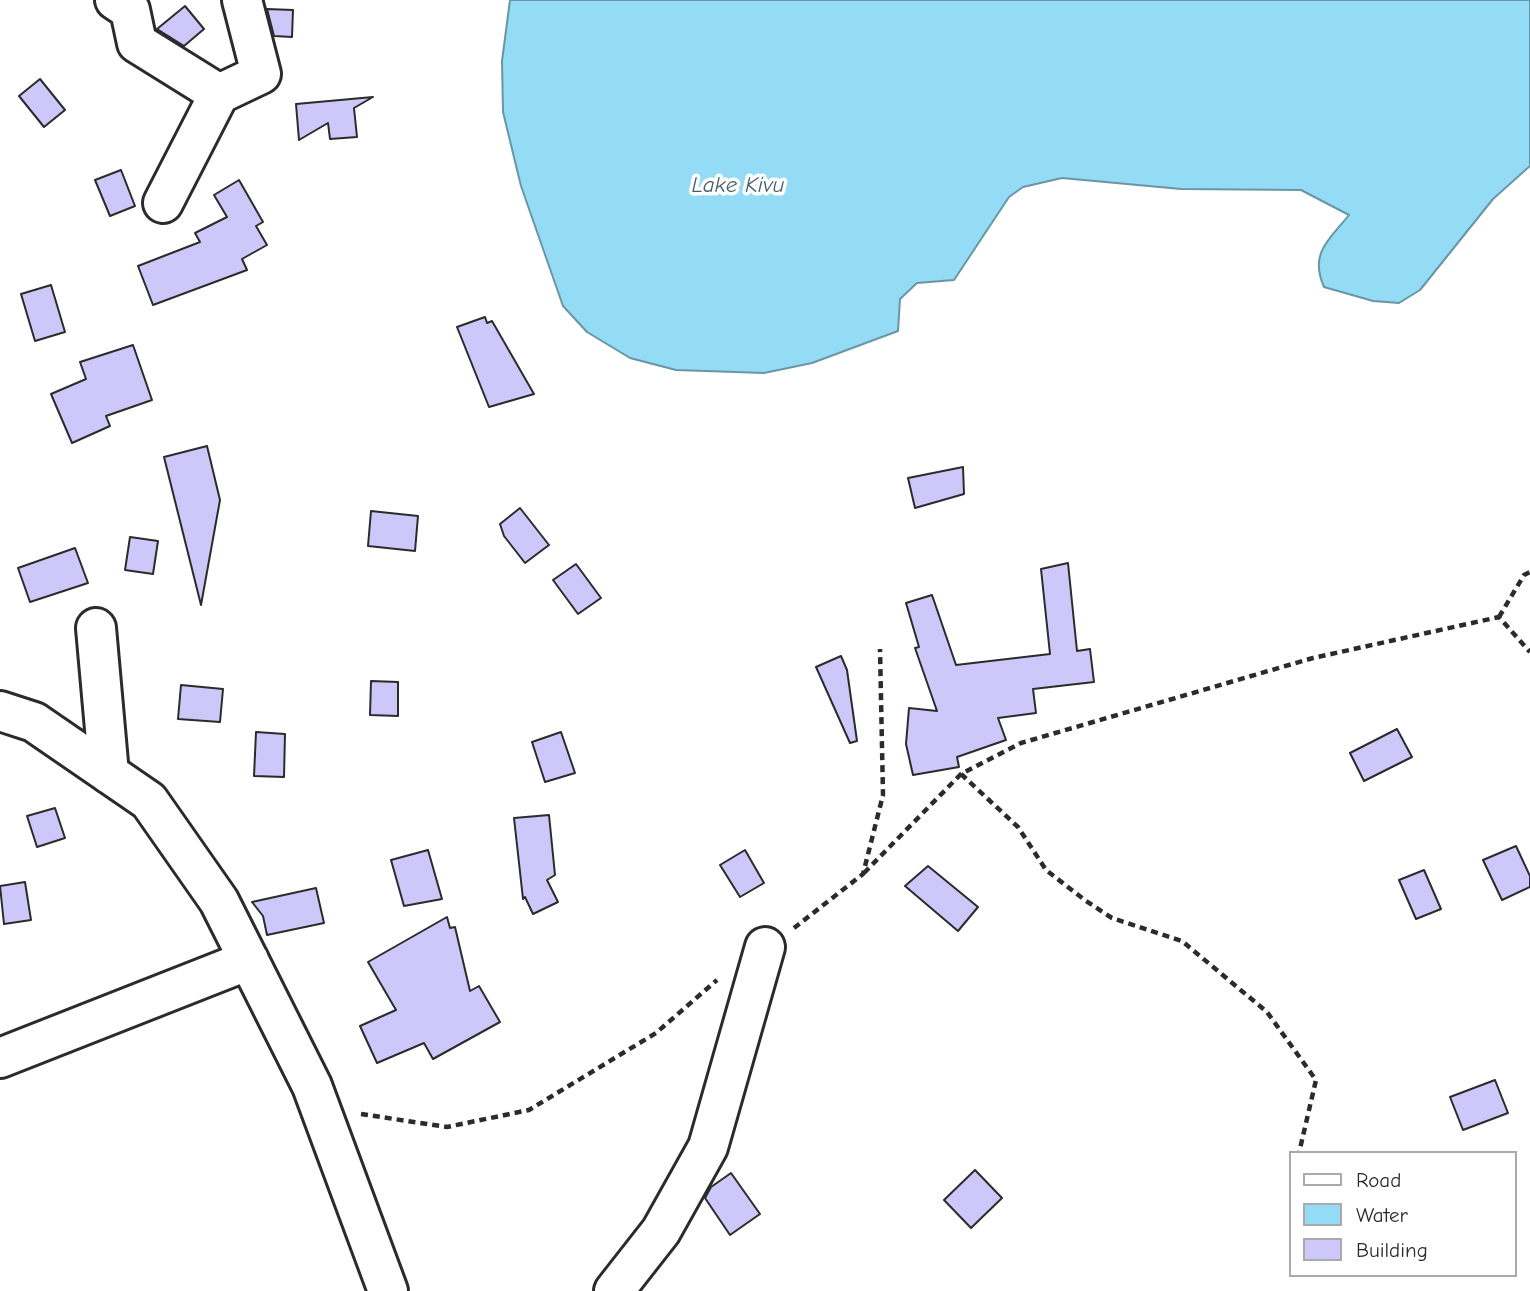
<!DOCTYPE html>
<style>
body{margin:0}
#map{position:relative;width:1530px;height:1291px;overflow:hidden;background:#fff;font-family:"Comic Neue",sans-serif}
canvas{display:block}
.legend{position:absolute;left:1289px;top:1151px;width:228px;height:126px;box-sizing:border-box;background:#fff;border:2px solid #aaa;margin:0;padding:9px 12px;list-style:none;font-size:21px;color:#2b2b2b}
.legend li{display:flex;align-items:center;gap:14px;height:35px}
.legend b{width:35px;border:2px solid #aaa}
</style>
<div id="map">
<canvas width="1530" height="1291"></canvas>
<ul class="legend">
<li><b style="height:9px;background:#fff"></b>Road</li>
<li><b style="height:19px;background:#94dcf6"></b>Water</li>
<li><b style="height:19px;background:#cec7f9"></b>Building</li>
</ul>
</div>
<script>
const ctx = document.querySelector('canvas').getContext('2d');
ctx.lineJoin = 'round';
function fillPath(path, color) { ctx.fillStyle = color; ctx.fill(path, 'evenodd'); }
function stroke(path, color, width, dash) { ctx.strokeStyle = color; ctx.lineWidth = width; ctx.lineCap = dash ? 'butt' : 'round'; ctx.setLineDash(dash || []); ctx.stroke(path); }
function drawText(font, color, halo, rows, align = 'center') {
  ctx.font = font + ' "Comic Neue",sans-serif'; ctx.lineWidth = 7; ctx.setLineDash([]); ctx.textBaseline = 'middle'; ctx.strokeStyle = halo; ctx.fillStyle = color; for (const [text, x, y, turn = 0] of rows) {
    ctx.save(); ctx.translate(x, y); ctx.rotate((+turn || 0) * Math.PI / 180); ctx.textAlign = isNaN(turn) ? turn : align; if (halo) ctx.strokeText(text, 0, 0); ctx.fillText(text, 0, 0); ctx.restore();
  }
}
const water = new Path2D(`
 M 510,0 L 1530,0 L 1530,166 L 1493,199 L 1420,290 L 1399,303 L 1373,301 L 1324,287 C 1309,253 1329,240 1349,215 L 1301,190 L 1181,189 L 1062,178 L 1023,187 L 1009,197 L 954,280 L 917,283 L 900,299 L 898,331 L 812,363 L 764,373 L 676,370 L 630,358 L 587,332 L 563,306 L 521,186 L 503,112 L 502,61 Z`);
fillPath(water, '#94dcf6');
stroke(water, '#6a95a5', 2);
const building = new Path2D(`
 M 185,6 L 204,29 L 184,46 L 157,29 Z
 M 267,9 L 293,10 L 292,37 L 274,36 Z
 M 40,79 L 65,110 L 44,127 L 19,96 Z
 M 373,97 L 354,108 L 357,137 L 330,139 L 328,123 L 299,140 L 296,104 Z
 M 121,170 L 135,206 L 110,216 L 95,180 Z
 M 239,180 L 263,222 L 256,226 L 267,245 L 242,259 L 247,270 L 153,305 L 138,266 L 200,242 L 195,233 L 227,217 L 214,195 Z
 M 51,285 L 65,332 L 35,341 L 21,294 Z
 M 485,317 L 487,323 L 492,321 L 534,394 L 489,407 L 457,327 Z
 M 133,345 L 152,400 L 106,416 L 110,426 L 72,443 L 51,394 L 86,379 L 80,362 Z
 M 207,446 L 220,500 L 201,605 L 164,457 Z
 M 963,467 L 964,494 L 915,508 L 908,478 Z
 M 520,508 L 549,545 L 525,563 L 504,536 L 500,524 Z
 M 371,511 L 418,516 L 415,551 L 368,546 Z
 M 130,537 L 158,541 L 153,574 L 125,570 Z
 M 75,548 L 88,583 L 30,602 L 18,568 Z
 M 1068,563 L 1077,651 L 1090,649 L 1094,682 L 1033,689 L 1036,713 L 998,718 L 1006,740 L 957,757 L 959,767 L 913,775 L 906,744 L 909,708 L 937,711 L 915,648 L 919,647 L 906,603 L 932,595 L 956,665 L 1050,654 L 1041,569 Z
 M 576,564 L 601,598 L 578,614 L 553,580 Z
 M 841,656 L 847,670 L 857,741 L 850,743 L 816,667 Z
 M 371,681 L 398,682 L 398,716 L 370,715 Z
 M 181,685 L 223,689 L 220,722 L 178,719 Z
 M 1397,729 L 1412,757 L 1364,781 L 1350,753 Z
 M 256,732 L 285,734 L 284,777 L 254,776 Z
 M 561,732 L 575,773 L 545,782 L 532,742 Z
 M 55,808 L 65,838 L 37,847 L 27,816 Z
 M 549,815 L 555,875 L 547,880 L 558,902 L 533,914 L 525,897 L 523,899 L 514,818 Z
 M 1516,846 L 1530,876 L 1530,887 L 1502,900 L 1483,860 Z
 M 428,850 L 442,899 L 404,906 L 391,860 Z
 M 745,850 L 764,883 L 740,897 L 720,865 Z
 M 928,866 L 978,907 L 958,931 L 905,886 Z
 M 1424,870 L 1441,909 L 1416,919 L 1399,880 Z
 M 25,882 L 31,920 L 4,924 L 0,886 Z
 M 316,888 L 324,923 L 267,935 L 263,916 L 252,902 Z
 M 447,917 L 450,928 L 455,927 L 470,991 L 479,986 L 500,1022 L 433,1059 L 424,1043 L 377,1063 L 360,1026 L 396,1010 L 368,962 Z
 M 1495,1080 L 1508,1113 L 1463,1130 L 1450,1097 Z
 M 975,1170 L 1002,1198 L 971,1228 L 944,1200 Z
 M 731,1173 L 760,1214 L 730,1235 L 705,1198 L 711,1187 Z`);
fillPath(building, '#cec7f9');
stroke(building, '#2b2b2b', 2);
const minor = new Path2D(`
 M 115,0 L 130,10 L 137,43 L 219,94 L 163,203
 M 219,94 L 261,74 L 242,0
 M 96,628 L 109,774
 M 0,711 L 34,722 L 149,801 L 219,901 L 312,1086 L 388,1291
 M 0,1058 L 249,960
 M 614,1291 L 661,1231 L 708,1147 L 765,947`);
stroke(minor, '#2b2b2b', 44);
stroke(new Path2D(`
 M 1499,617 L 1524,575 L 1530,572
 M 961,774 L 1018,827 L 1046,870 L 1086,901 L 1112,918 L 1182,941 L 1267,1012 L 1316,1080 L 1299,1153
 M 864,873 L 961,774 L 1021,743 L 1313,658 L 1499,617 L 1530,652
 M 794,928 L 863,874 L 883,795 L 880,649
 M 361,1114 L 447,1127 L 529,1110 L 656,1033 L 717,980`), '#2b2b2b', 4.5, [7, 5]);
stroke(minor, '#fff', 38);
drawText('italic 23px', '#4a6068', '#fff', [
 ["Lake Kivu",738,185]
]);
</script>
